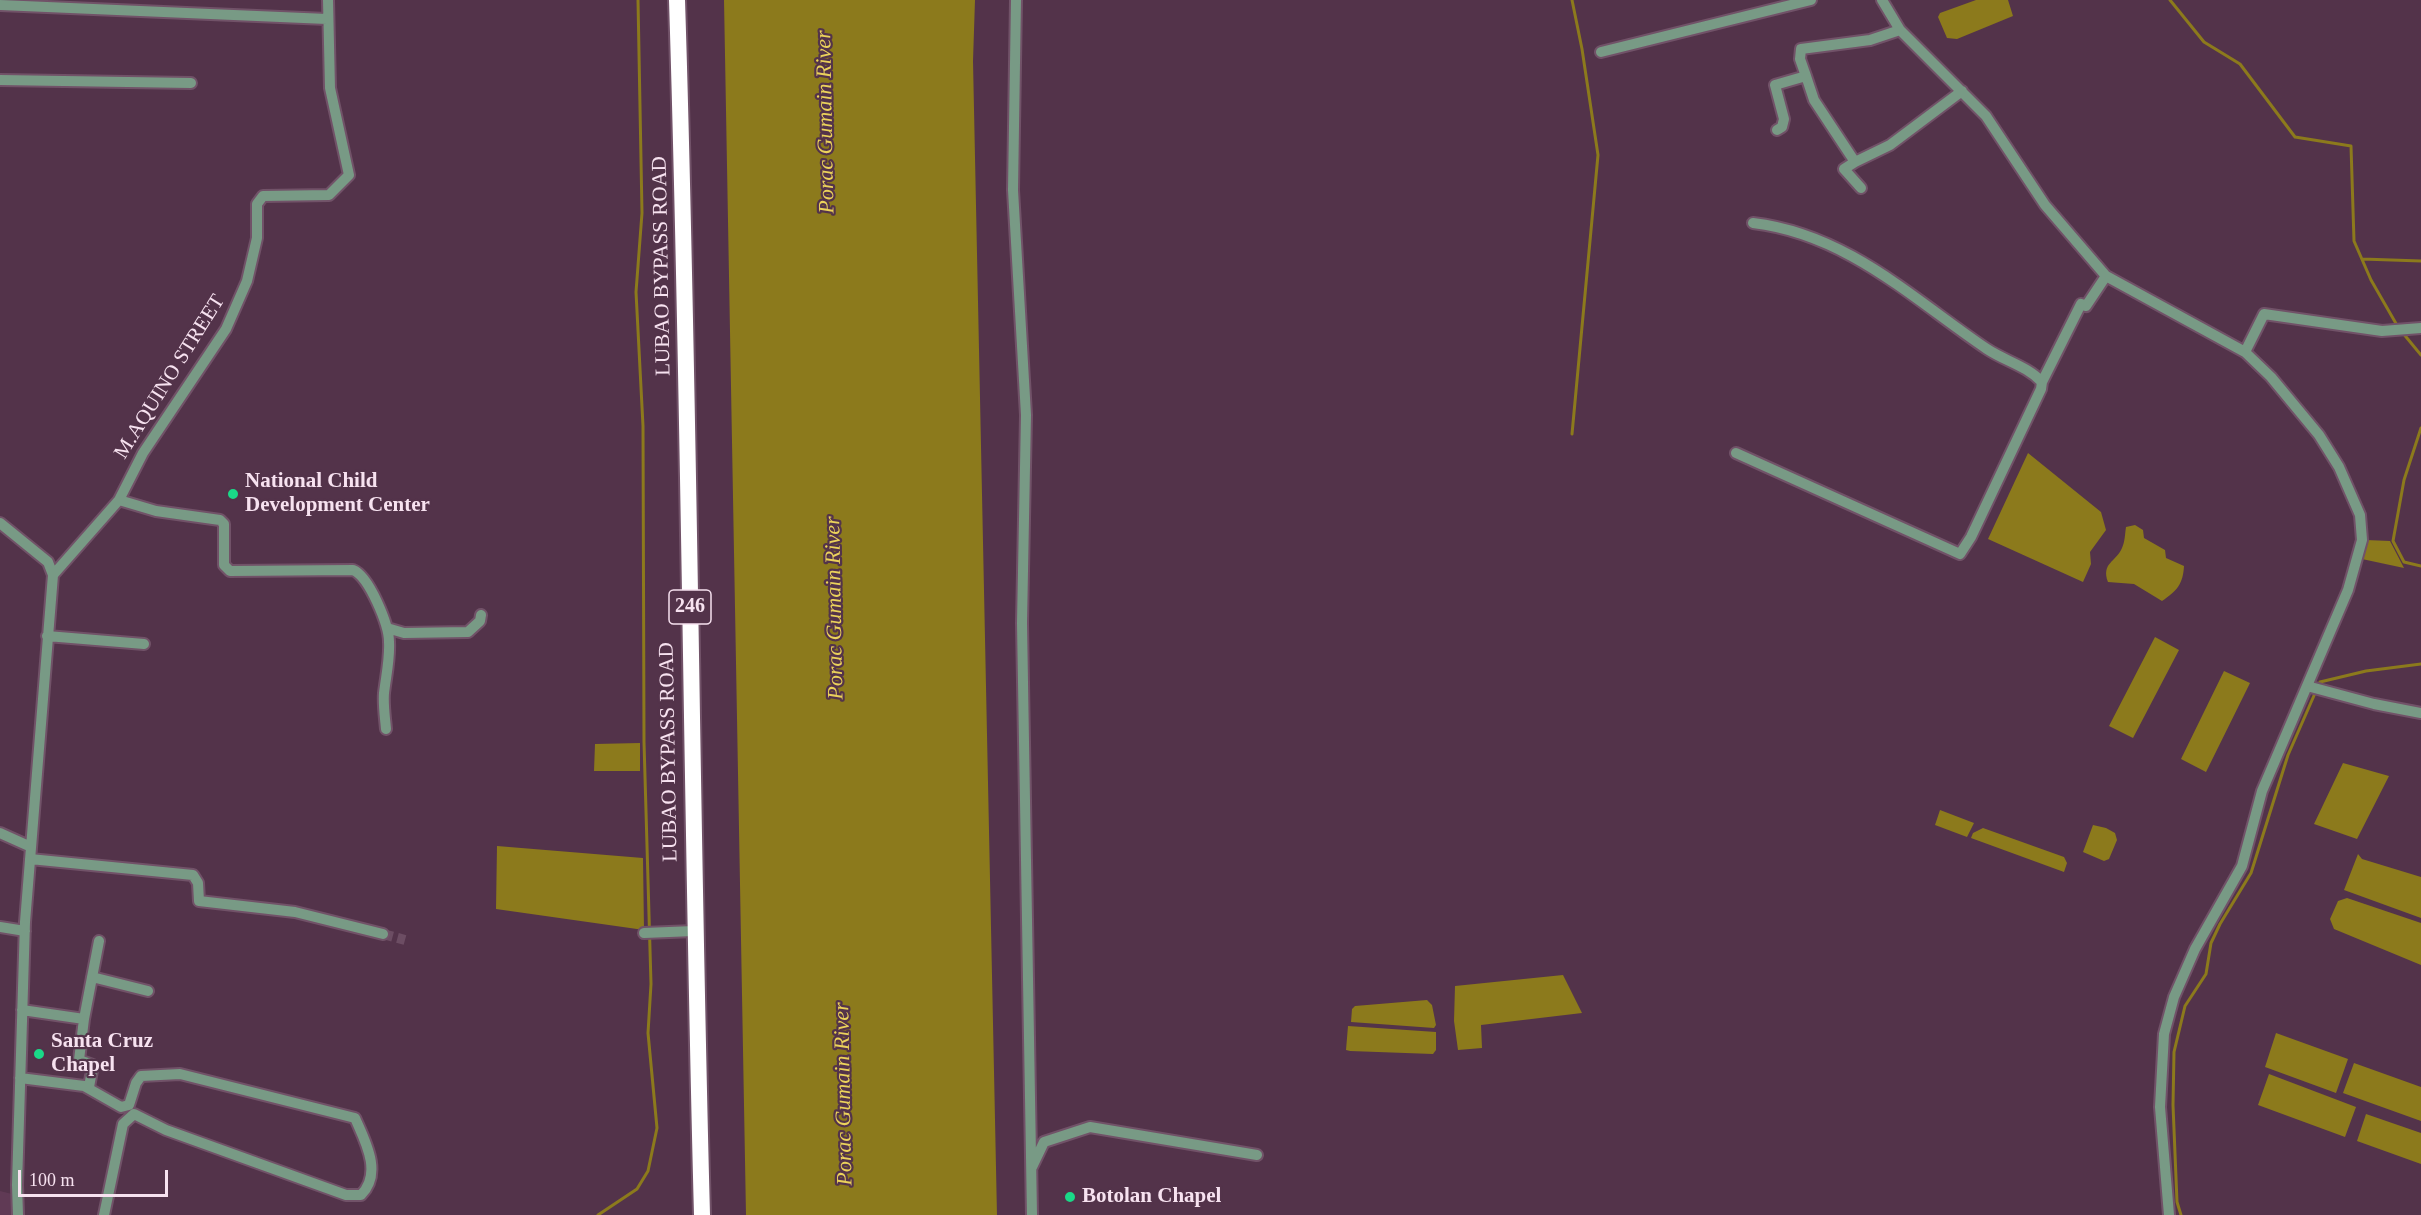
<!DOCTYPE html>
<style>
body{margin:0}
#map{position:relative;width:2421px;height:1215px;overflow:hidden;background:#53334a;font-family:Georgia,serif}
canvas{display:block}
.scale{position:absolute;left:18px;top:1170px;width:150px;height:27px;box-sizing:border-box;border:3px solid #f7e2f0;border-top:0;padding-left:8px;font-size:18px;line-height:21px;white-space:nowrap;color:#f7e2f0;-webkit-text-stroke:4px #53334a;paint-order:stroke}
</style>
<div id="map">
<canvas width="2421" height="1215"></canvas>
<div class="scale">100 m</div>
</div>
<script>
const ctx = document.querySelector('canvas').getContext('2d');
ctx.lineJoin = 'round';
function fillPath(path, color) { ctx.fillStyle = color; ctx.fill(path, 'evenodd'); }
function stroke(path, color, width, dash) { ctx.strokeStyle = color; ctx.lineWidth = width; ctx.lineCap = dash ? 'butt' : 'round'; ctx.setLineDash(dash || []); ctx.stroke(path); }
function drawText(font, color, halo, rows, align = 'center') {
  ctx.font = font + ' Georgia,serif'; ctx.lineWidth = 4.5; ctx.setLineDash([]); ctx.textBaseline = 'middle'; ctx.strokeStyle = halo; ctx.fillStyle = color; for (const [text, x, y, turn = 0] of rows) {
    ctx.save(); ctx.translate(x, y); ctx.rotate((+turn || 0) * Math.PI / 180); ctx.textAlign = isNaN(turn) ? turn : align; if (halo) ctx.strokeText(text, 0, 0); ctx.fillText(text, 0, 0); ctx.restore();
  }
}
fillPath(new Path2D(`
 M 0,1191 L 12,1194 L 12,1215 L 0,1215 Z`), '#603a55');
fillPath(new Path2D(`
 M 724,0 L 975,0 L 973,61 L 997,1215 L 746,1215 Z
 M 1976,0 L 2008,0 L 2013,16 L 1957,39 L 1947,38 L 1938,17 L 1940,13 Z
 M 2028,453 L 2101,512 L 2106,530 L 2090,552 L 2091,564 L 2083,582 L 1988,539 Z
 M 2135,525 L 2143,530 L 2144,538 L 2165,550 L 2166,558 L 2184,566 C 2183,584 2177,591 2162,601 L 2134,584 L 2108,582 C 2101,563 2116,562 2122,548 C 2125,542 2125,533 2126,527 Z
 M 2366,540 L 2390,541 L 2404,568 L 2362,559 Z
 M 2155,637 L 2179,650 L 2133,738 L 2109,726 Z
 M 2224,671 L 2250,683 L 2206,772 L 2181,759 Z
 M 640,743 L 640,771 L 594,771 L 595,744 Z
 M 2343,763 L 2389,776 L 2357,839 L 2314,824 Z
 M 1940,810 L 1974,823 L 1967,837 L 1935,825 Z
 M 2093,825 L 2106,828 L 2115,833 L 2117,840 L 2109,859 L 2104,861 L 2083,852 Z
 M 1983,828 L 2064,857 L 2067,863 L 2064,872 L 1971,838 L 1973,833 Z
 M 497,846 L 643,858 L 644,930 L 496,909 Z
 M 2358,854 L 2362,859 L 2421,877 L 2421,918 L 2344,890 Z
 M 2347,898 L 2421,923 L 2421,965 L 2334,929 L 2330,919 L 2338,901 Z
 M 1563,975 L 1582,1013 L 1481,1025 L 1482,1048 L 1458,1050 L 1454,1021 L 1455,986 Z
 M 1427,1000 L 1432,1005 L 1436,1025 L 1434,1028 L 1351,1022 L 1352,1009 L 1355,1006 Z
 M 1348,1026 L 1436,1032 L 1436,1050 L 1433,1054 L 1350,1051 L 1346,1050 Z
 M 2276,1033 L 2348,1059 L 2336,1093 L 2265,1067 Z
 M 2354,1063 L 2421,1087 L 2421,1121 L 2343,1093 Z
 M 2269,1074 L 2356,1107 L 2345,1137 L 2258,1105 Z
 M 2366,1114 L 2421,1133 L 2421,1164 L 2357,1141 Z`), '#8c7a1c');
stroke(new Path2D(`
 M 2170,0 L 2204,42 L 2240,64 L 2295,137 L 2351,146 L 2354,241 L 2371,280 L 2398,327
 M 2362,259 L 2421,261
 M 2402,332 L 2421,355
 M 2421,428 L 2404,480 L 2393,541 L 2404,562 L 2421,566
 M 1572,434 L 1598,155 L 1582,49 L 1572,0
 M 2319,685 L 2320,682 L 2366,671 L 2421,664
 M 598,1215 L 637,1189 L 648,1171 L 657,1128 L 648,1033 L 651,984 L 644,742 L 643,426 L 636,292 L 642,213 L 638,0
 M 2181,1215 L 2177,1202 L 2173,1105 L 2174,1052 L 2185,1006 L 2206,974 L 2211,943 L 2220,924 L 2251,873 L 2288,755 L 2316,691`), '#8c7a1c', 3);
stroke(new Path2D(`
 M 383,934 L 405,940`), '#6c4d63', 10, [10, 5]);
const minor = new Path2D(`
 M 1016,0 L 1013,190 L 1026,415 L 1022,623 L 1032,1215
 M 1882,0 L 1900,30 L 1986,116 L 2045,205 L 2106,276 L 2245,352 L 2271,377 L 2319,435 L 2339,467 L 2360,515 L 2362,540 L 2348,590 L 2262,791 L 2242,866 L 2195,949 L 2174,997 L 2164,1034 L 2160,1107 L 2169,1215
 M 0,5 L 327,19
 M 1601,52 L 1811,0
 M 1806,76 L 1814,100 L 1855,162 L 1890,145 L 1962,91
 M 0,80 L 191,83
 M 1777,130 L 1782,127 L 1784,119 L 1775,85 L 1806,76 L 1800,59 L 1801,49 L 1870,40 L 1900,30
 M 1855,162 L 1844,169 L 1861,188
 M 1753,223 C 1847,234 1913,299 1987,349 C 2005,361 2027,366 2042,382 L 2081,304 L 2086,306 L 2106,276
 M 2245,352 L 2264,314 L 2382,331 L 2421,328
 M 1736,453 L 1960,554 L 1971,537 L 2041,389 L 2042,382
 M 119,500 L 156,511 L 220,520 L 224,524 L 224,565 L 230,571 L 353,570 C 369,576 389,625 389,642 C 390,659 386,676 384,693 C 383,705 385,717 386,729
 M 0,523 L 48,562 L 53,575
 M 53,575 L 119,500 L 143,453 L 226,329 L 247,281 L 257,238 L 257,204 L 263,196 L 329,195 L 349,175 L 330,88 L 328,0
 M 387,628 L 404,633 L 468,632 L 480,621 L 481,615
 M 47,636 L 144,644
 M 2307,686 L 2374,704 L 2421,713
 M 0,833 L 31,847
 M 30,859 L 193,875 L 198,883 L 199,901 L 295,912 L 383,934
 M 0,927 L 25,931
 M 644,933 L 694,931
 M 92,977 L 148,991
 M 22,1010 L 84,1019
 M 20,1078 L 84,1086 L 121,1107 L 129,1105 L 136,1083 L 141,1076 L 180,1074 L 355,1118 C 365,1141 383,1173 361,1195 L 346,1195 L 166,1130 L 134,1114 L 123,1124 L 104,1215
 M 89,1087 L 93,1065 L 79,1060 L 84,1019 L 99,941
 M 1032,1167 L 1044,1142 L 1090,1127 L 1257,1155
 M 18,1215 L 17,1185 L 25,922 L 53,575`);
const highway = new Path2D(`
 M 677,0 C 690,405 691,810 702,1215`);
stroke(minor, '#715268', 14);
stroke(highway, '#715268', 20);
stroke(minor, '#789a85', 10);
stroke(highway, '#fff', 16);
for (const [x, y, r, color] of [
 [233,494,6,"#1ad988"],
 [39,1054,6,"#1ad988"],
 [1070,1197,6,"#1ad988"]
]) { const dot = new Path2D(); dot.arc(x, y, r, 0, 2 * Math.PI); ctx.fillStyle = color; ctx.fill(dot); stroke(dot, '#53334a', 2); }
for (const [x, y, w] of [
 [690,607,42]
]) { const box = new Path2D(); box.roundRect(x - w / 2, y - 17, w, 34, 4.5); ctx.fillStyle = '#53334a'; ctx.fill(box); stroke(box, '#f7e2f0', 1.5); }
drawText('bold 20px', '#f7e2f0', null, [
 ["246",690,607]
]);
drawText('21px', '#f7e2f0', '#53334a', [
 ["LUBAO BYPASS ROAD",662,266,-91],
 ["M.AQUINO STREET",170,377,-58],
 ["LUBAO BYPASS ROAD",669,752,-91]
]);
drawText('bold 21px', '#f7e2f0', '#53334a', [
 ["National Child",245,482],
 ["Development Center",245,506],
 ["Santa Cruz",51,1042],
 ["Chapel",51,1066],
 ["Botolan Chapel",1082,1197]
], 'left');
drawText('italic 22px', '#ebd25b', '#53334a', [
 ["Porac Gumain River",826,122,-91],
 ["Porac Gumain River",835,608,-91],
 ["Porac Gumain River",844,1094,-91]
]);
</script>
